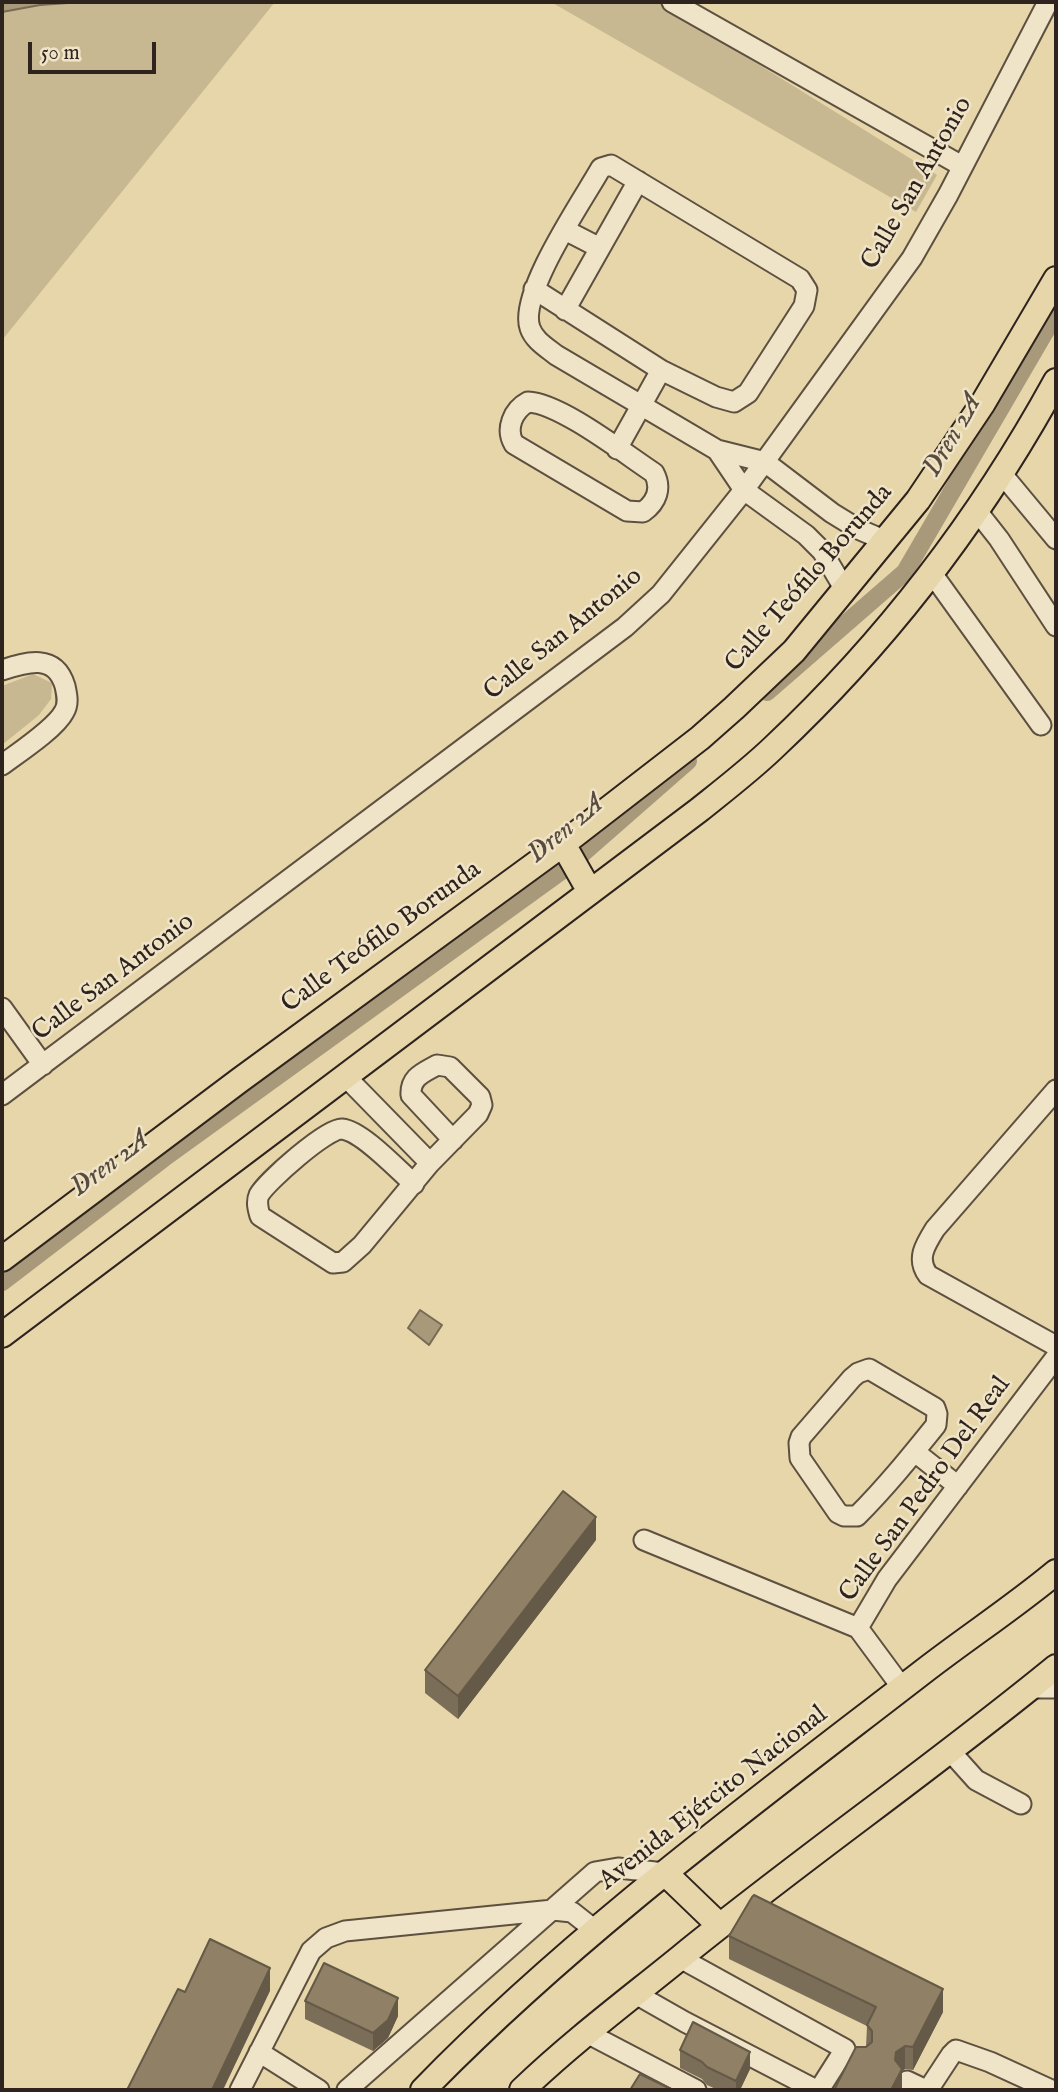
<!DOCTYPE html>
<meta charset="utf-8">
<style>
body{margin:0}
#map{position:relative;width:1058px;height:2092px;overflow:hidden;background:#e7d6a9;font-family:"IM FELL English",serif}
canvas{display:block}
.frame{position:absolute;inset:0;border:4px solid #2f231e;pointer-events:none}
.scale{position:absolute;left:28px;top:42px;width:128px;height:32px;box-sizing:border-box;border:4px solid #2f231e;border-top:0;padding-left:9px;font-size:21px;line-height:24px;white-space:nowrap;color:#2f231e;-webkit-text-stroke:5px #efe4c7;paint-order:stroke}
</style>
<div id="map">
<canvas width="1058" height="2092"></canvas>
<div class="frame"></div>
<div class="scale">50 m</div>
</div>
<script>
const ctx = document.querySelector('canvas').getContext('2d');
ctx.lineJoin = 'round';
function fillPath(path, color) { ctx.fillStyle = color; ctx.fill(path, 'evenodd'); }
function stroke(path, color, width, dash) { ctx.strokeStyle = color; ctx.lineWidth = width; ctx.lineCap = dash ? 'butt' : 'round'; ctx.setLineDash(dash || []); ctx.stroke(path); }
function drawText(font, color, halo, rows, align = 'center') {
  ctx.font = font + ' "IM FELL English",serif'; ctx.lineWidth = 5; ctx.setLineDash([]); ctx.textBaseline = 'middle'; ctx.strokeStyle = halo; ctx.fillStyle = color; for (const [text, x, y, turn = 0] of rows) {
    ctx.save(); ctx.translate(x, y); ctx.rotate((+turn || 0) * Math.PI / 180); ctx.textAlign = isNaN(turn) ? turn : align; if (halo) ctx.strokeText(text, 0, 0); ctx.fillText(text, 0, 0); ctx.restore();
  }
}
fillPath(new Path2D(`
 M 2,2 L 275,2 L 3,339 L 2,339 Z
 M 551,2 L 658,2 L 937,175 L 916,212 Z
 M 33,674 L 52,683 L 51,699 L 39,715 L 2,745 L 2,686 Z`), '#c8b891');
const water = new Path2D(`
 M 2,2 L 82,2 L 40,5 L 2,12 Z
 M 420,1310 L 442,1325 L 429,1345 L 408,1328 Z`);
fillPath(water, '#a8997a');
stroke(water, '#786a55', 2);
stroke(new Path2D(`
 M 767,692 L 905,572 L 1056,313
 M 2,1282 L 164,1158 L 567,867 L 688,761`), '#a8997a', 18);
const minor = new Path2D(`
 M 672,2 L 962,166
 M 565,230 L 600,248
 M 534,289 L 661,370 L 716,397 L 734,402 L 748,393 L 804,306 L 807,290 L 800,279 L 611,165 L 601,168 C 583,200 518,294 530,328 C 534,340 546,347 556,355 L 717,450 L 765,462 L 832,513 L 858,529 L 886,541
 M 565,310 L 638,181
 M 528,402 C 560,403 625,454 654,473 C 662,488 657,502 643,512 L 627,511 L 514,444 C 505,429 513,410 528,402 Z
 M 617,449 L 661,370
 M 717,450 L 744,490 L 806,535 L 822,551 L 845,590
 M 1002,474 L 1056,539
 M 977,511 L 999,539 L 1056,626
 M 931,572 L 1041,725
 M 2,670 C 27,662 55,653 65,686 C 67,695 69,704 64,712 C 55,729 18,753 2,765
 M 2,1008 L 43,1065
 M 345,1076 L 430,1163
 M 1056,1090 L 935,1229 C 925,1245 916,1259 928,1275 L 1056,1346
 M 2,1095 L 625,627 L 661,594 L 744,490 L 912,258 L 948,195 L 1048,2
 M 414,1184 C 398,1170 362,1131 342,1129 C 328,1127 266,1182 259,1195 C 256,1202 258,1209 260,1216 L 333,1263 L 343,1262 L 362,1245 L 430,1163 L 478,1114 L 482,1105 L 480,1097 L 450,1067 L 437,1065 C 423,1073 410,1077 411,1095 L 453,1140
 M 869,1369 L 935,1408 L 937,1414 L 936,1425 C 911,1456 886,1487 857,1516 L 844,1516 L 838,1513 L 800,1458 L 799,1443 L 801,1437 L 852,1378 L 858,1373 Z
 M 915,1452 L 958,1486
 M 644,1540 L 858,1628
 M 1031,1688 L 1056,1688
 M 903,1689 L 858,1628 L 887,1579 L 1056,1357
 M 950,1751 L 976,1780 L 1021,1804
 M 680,1958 L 845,2049 L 819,2090
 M 634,1993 L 685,2022 L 816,2090
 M 587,2033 L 696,2090
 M 259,2052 L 319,2090
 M 907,2081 L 926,2090
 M 240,2090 L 311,1951 L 326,1938 L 345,1931 L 553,1910 L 572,1912 L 596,1931
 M 347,2090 L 595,1872 L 618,1868 L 665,1873
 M 928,2090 L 951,2055 L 956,2050 L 990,2062 L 1051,2090`);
const major = new Path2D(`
 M 563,844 L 589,890
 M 2,1259 L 240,1080 L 563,844 L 700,738 L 734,708 L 794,651 L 918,500 L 983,403 L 1056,279
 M 2,1335 L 699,810 C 724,790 750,770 773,748 C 886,642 982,516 1056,381
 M 665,1873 L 719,1925
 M 423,2090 C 575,1934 752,1804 924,1671 C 968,1637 1014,1607 1056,1572
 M 522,2090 C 572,2042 628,2000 681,1957 C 804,1857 934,1767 1056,1667`);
stroke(minor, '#5d5041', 23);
stroke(major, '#2f231e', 28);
stroke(minor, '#efe4c7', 19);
stroke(major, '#e7d6a9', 24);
fillPath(new Path2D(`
 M 596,1540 L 458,1719 L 425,1693 L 425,1670 Z
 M 729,1936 L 943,2012 L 913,2070 L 905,2069 L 902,2071 L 902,2090 L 866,2047 L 867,2026 L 729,1959 Z
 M 305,2001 L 398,2016 L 388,2038 L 373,2051 L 305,2019 Z
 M 680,2050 L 750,2069 L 740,2090 L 718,2090 L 707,2085 L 702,2079 L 680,2068 Z`), '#7b6e58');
fillPath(new Path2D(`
 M 596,1517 L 596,1540 L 458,1719 L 458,1696 Z
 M 270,1968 L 270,1991 L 223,2090 L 212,2090 Z
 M 943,1989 L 943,2012 L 913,2070 L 913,2047 Z
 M 398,1998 L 398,2016 L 388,2038 L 373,2051 L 373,2033 Z
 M 905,2046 L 905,2069 L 902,2071 L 902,2090 L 891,2090 L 896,2052 Z
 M 750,2052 L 750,2069 L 740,2090 L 736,2090 L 736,2081 Z`), '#645a47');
const building = new Path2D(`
 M 563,1491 L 596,1517 L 458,1696 L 425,1670 Z
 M 754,1895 L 943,1989 L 913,2047 L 905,2046 L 896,2052 L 895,2060 L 902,2069 L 891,2090 L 834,2090 L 856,2047 L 866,2047 L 872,2042 L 872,2031 L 867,2025 L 876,2007 L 729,1936 L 752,1897 Z
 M 210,1939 L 270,1968 L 212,2090 L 127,2090 L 178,1989 L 185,1992 Z
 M 324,1963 L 398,1998 L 388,2020 L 373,2033 L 305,2001 Z
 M 693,2022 L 750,2052 L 736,2081 L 707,2067 L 702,2062 L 680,2050 Z
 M 640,2074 L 673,2090 L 630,2090 Z`);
fillPath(building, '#8f8066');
stroke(building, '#645a47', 2);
drawText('26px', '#2f231e', '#efe4c7', [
 ["Calle San Antonio",918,184,-60],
 ["Calle Teófilo Borunda",810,579,-49],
 ["Calle San Antonio",564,635,-39],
 ["Calle Teófilo Borunda",382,938,-36],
 ["Calle San Antonio",114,978,-37],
 ["Calle San Pedro Del Real",926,1490,-54],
 ["Avenida Ejército Nacional",714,1799,-38]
]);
drawText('italic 28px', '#594c3e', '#efe4c7', [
 ["Dren 2A",954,436,-60],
 ["Dren 2A",567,830,-40],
 ["Dren 2A",111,1165,-37]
]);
</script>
